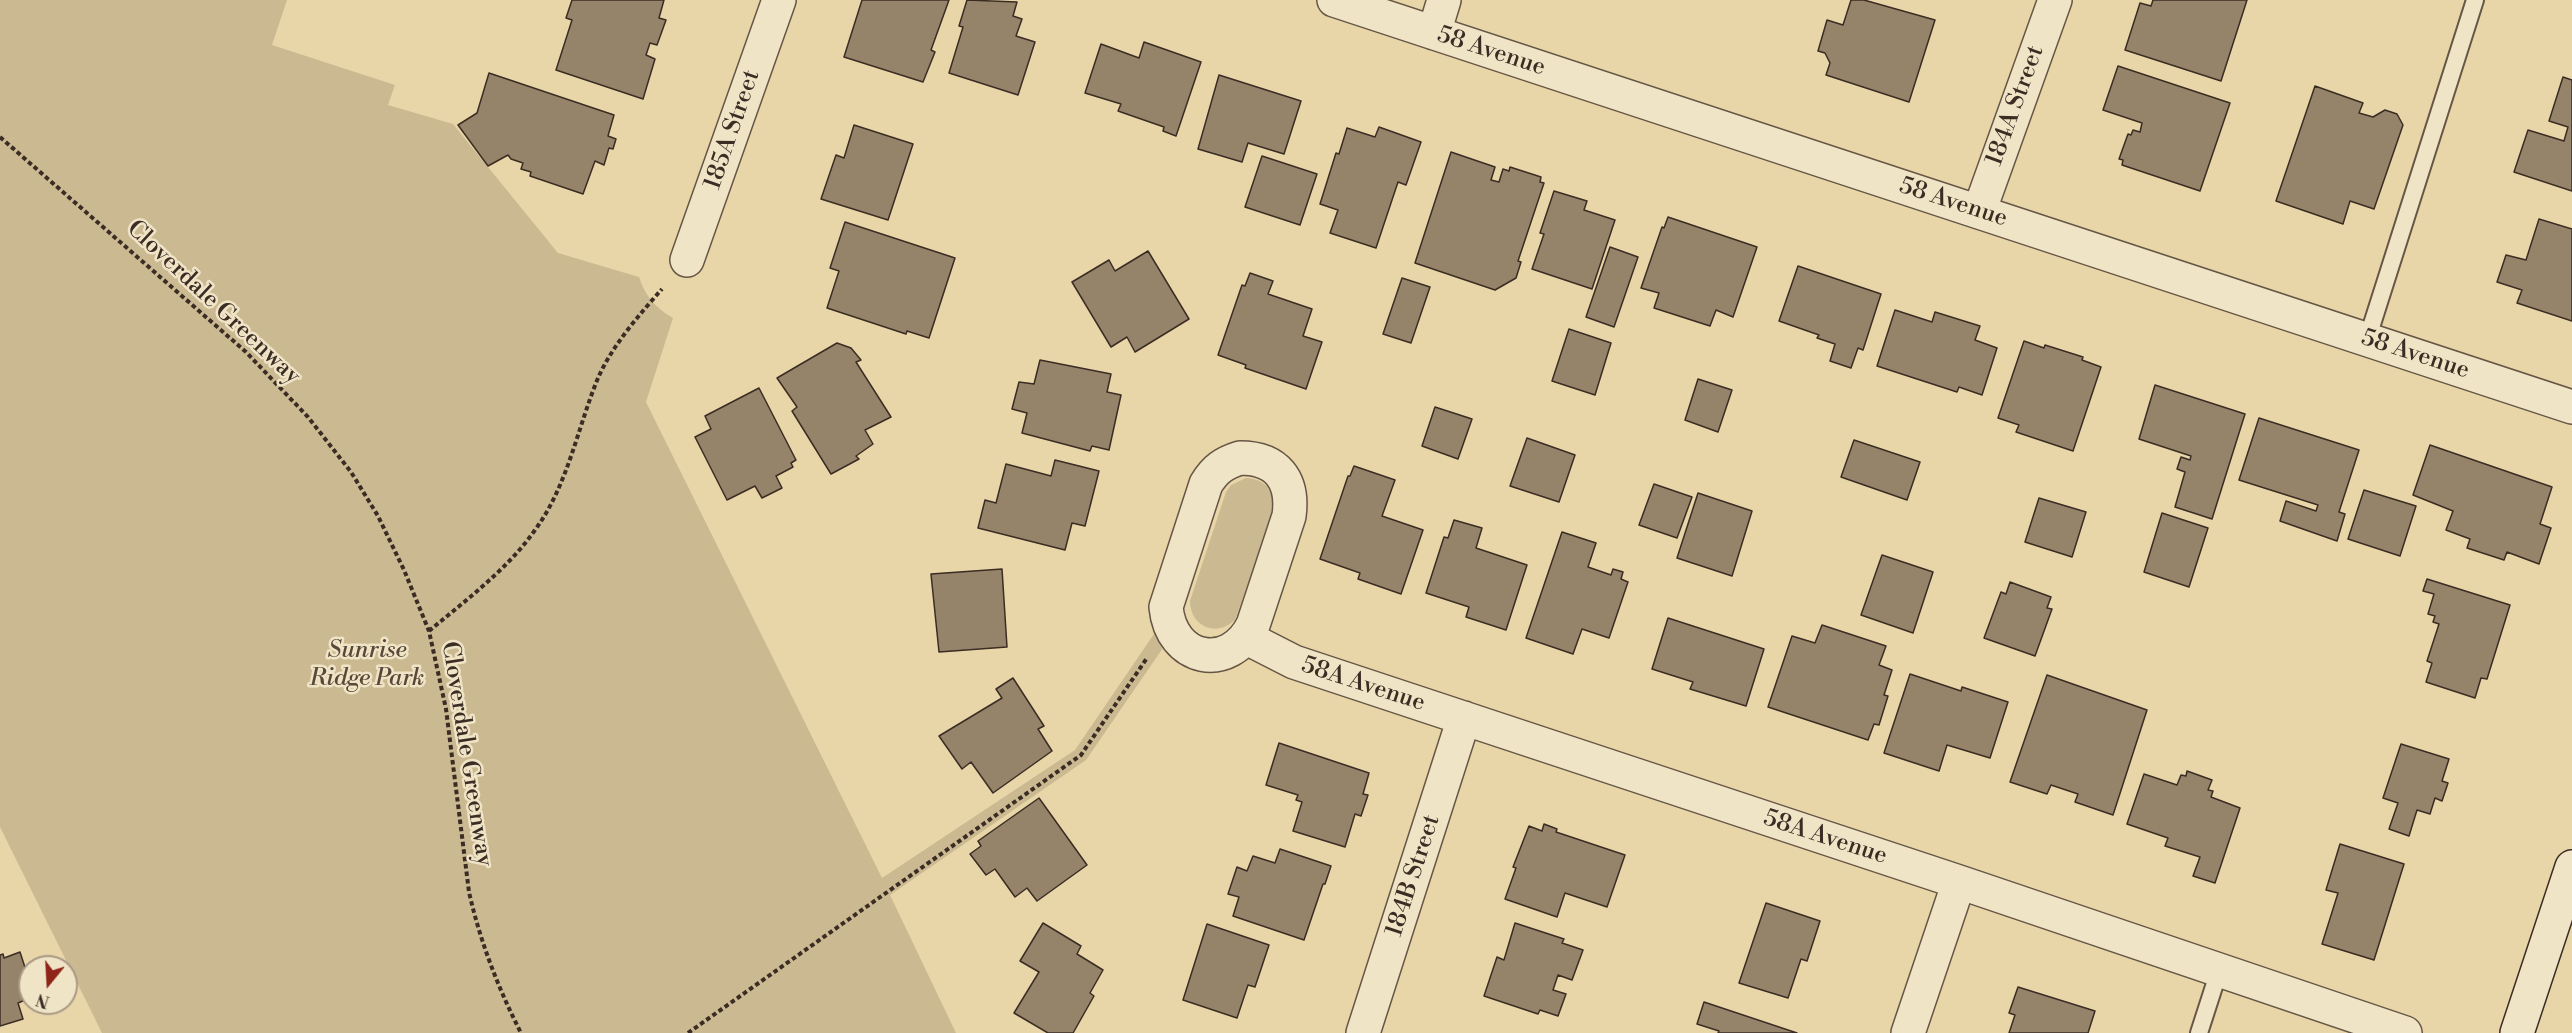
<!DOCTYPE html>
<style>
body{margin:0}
#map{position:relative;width:2572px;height:1033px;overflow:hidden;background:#e8d6a8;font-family:"Libre Bodoni",serif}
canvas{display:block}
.north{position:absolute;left:18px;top:955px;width:60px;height:60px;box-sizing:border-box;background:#f0e4c6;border:2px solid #a89a85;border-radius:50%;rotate:198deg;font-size:16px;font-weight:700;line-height:24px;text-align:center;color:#3b2c24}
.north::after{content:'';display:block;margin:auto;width:21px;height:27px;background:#8f2418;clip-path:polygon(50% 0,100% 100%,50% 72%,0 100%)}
</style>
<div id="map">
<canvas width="2572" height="1033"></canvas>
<div class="north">N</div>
</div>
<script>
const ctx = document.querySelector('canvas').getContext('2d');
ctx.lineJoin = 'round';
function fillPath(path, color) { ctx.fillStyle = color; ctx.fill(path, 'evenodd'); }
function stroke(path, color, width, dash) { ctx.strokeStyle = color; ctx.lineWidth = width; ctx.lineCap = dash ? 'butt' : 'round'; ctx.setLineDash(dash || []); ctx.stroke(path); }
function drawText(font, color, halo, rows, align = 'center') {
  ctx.font = font + ' "Libre Bodoni",serif'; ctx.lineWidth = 5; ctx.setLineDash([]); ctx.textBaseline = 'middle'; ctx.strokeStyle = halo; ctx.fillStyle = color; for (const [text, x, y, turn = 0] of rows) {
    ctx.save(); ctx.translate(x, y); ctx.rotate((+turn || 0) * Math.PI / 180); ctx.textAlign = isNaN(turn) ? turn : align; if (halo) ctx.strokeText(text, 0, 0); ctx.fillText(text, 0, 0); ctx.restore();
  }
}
fillPath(new Path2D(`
 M 0,0 L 287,0 L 272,45 L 395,85 L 388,105 L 453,124 L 558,253 L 639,277 C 645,296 656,308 673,318 L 646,402 L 882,878 L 1075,750 L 1156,631 L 1165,645 L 1086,760 L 890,895 L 956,1033 L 102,1033 L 0,827 Z
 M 1246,478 C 1266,479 1276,492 1273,512 L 1235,620 C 1216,638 1190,626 1190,601 L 1226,492 L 1231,485 Z`), '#cbb992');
const building = new Path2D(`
 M 572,0 L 664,0 L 659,18 L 666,20 L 657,45 L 650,43 L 646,55 L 655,59 L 643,99 L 556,70 L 572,20 L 566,18 Z
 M 862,0 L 949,0 L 931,50 L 935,52 L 923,82 L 844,57 Z
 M 967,0 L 1017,2 L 1013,16 L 1022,19 L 1016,36 L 1035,42 L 1018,95 L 949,73 L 963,27 L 959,26 Z
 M 1851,0 L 1864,0 L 1935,20 L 1909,102 L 1826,75 L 1830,63 L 1825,53 L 1818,51 L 1827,20 L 1843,25 Z
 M 2153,0 L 2247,0 L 2221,81 L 2125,50 L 2140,3 L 2151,6 Z
 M 1144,42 L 1201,62 L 1176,136 L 1163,131 L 1164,127 L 1118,111 L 1121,104 L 1085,93 L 1101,44 L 1139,58 Z
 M 2118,66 L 2230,103 L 2200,191 L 2122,165 L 2123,160 L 2119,159 L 2128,134 L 2131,135 L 2133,130 L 2140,132 L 2142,123 L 2103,110 Z
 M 489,73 L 614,115 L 608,136 L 616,139 L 613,149 L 609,148 L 604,165 L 595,161 L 583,194 L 530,176 L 531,172 L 521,169 L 523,163 L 511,159 L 508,155 L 488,166 L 458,125 L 477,113 Z
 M 1219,75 L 1301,101 L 1284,154 L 1248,143 L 1242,162 L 1198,149 Z
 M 2563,77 L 2572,80 L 2572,191 L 2514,172 L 2528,130 L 2564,141 L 2568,127 L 2549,121 Z
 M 2315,86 L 2363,103 L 2359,113 L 2373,117 L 2385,110 L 2397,114 L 2403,125 L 2374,209 L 2350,201 L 2343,224 L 2276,201 Z
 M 854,125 L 913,144 L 888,220 L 821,199 L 836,155 L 844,158 Z
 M 1379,127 L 1421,142 L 1406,185 L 1398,182 L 1376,248 L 1330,233 L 1338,210 L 1320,204 L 1336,153 L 1339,154 L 1347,128 L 1375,137 Z
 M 1451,152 L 1495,167 L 1491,180 L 1499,182 L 1503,169 L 1509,171 L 1510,167 L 1541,177 L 1540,182 L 1544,183 L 1518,261 L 1521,262 L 1516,278 L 1495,290 L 1415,263 Z
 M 1262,156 L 1317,174 L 1300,225 L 1245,207 Z
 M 1554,191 L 1587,201 L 1584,210 L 1615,220 L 1592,289 L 1532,269 L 1544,234 L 1540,233 Z
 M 1668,217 L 1757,247 L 1733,317 L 1716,310 L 1710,326 L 1654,308 L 1659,293 L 1641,288 L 1662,227 L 1664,228 Z
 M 2539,219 L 2572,229 L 2572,321 L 2517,303 L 2522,290 L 2497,282 L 2506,255 L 2526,260 Z
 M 845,222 L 955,258 L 929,338 L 907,331 L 906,334 L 827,308 L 839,271 L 830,268 Z
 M 1610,247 L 1638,257 L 1614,327 L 1586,317 Z
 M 1148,251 L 1189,319 L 1135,352 L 1127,337 L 1111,347 L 1072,282 L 1109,260 L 1115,271 Z
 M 1798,266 L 1881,294 L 1863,350 L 1858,348 L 1851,368 L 1830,361 L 1835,344 L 1817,338 L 1819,335 L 1779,321 Z
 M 1250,273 L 1273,281 L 1268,294 L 1312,309 L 1303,336 L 1322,342 L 1306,389 L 1245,368 L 1246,365 L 1218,355 L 1242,285 L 1245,286 Z
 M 1402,278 L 1430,287 L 1411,343 L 1383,334 Z
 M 1895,310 L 1932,322 L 1935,312 L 1980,326 L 1975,340 L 1997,348 L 1982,395 L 1959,387 L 1957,392 L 1877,366 Z
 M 1569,329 L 1611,343 L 1595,395 L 1552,381 Z
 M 2024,341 L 2044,348 L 2045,345 L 2083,357 L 2082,360 L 2101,367 L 2073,451 L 2016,432 L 2019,425 L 1998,418 Z
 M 837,343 L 851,348 L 861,360 L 856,362 L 891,417 L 865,430 L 873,444 L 856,456 L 859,459 L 831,474 L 792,411 L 797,407 L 777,378 Z
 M 1040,360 L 1111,374 L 1107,392 L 1121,395 L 1109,450 L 1092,446 L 1090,451 L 1022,433 L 1027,413 L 1012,409 L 1019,382 L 1034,384 Z
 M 1698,379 L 1732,390 L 1718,432 L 1685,420 Z
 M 2155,385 L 2245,414 L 2212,519 L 2175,507 L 2185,472 L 2177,469 L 2181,457 L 2190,460 L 2191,456 L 2139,439 Z
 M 759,388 L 796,460 L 791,463 L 793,467 L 776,476 L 782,488 L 762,498 L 755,486 L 727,500 L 695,437 L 711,429 L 705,416 Z
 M 1435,407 L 1472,419 L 1458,459 L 1422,446 Z
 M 2259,418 L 2359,450 L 2339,512 L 2345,514 L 2337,541 L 2280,521 L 2286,501 L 2316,511 L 2318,505 L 2239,480 Z
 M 1527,438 L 1575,455 L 1559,502 L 1510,486 Z
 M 1854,440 L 1920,462 L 1907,500 L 1841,477 Z
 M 2430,445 L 2552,487 L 2540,524 L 2551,528 L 2539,564 L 2507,552 L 2504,560 L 2467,548 L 2470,539 L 2446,530 L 2453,511 L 2413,495 Z
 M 1055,460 L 1099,471 L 1085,526 L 1072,523 L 1065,550 L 978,528 L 985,500 L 996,503 L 1006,464 L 1051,476 Z
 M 1354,466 L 1395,480 L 1382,516 L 1423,530 L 1401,594 L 1358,579 L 1360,573 L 1320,559 L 1348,476 L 1350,476 Z
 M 1654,484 L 1692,497 L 1677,538 L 1639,525 Z
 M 2364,490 L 2416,506 L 2400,556 L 2348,539 Z
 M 1698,493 L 1752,511 L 1732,576 L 1677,558 Z
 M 2039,498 L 2086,512 L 2072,557 L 2025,542 Z
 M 2162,513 L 2208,528 L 2189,587 L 2144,572 Z
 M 1454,520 L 1482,528 L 1476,548 L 1527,565 L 1506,630 L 1466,617 L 1469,607 L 1426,593 L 1444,537 L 1448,538 Z
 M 1562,532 L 1596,543 L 1588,567 L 1611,575 L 1613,569 L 1623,572 L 1621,579 L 1628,582 L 1609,638 L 1582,629 L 1573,654 L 1526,638 Z
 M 1882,555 L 1933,572 L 1913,633 L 1861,615 Z
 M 1002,569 L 1007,647 L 939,652 L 931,574 Z
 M 2427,579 L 2510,605 L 2487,679 L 2481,678 L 2475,698 L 2426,682 L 2432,663 L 2427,661 L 2439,624 L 2433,622 L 2435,616 L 2428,614 L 2434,594 L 2423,591 Z
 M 2010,582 L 2051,597 L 2047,608 L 2052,609 L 2035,656 L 1984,638 L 2001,592 L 2006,594 Z
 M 1668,618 L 1764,649 L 1746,706 L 1690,689 L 1693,682 L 1652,669 Z
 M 1822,625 L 1886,646 L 1879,665 L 1892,670 L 1884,695 L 1888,696 L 1879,725 L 1874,724 L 1868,740 L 1768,707 L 1792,636 L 1815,643 Z
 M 1910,674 L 1961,691 L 1962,687 L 2008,702 L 1990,758 L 1947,745 L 1939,771 L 1884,753 Z
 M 2047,675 L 2147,710 L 2113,815 L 2075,802 L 2078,794 L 2051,785 L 2047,794 L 2010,782 Z
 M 1013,678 L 1044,726 L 1038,729 L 1052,751 L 993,793 L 971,762 L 962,769 L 939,736 L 1002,698 L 996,689 Z
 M 1279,743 L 1369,773 L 1363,794 L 1368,795 L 1361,816 L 1355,814 L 1345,847 L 1293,831 L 1302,802 L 1296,800 L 1298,795 L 1266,785 Z
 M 2401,744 L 2449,759 L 2442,781 L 2448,783 L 2442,801 L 2435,798 L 2430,814 L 2417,810 L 2409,836 L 2389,829 L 2398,803 L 2383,798 Z
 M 2187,771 L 2212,780 L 2208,790 L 2213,791 L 2211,797 L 2240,808 L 2215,883 L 2193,876 L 2200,857 L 2165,846 L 2168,838 L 2127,824 L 2144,774 L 2177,785 L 2181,775 L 2186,776 Z
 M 1039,798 L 1087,865 L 1037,901 L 1027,888 L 1015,897 L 995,869 L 986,875 L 970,854 L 981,846 L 978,841 Z
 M 1544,824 L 1557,829 L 1556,832 L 1625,855 L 1607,907 L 1565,893 L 1557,917 L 1505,899 L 1516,868 L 1513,867 L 1529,826 L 1542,831 Z
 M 2340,844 L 2404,864 L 2374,960 L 2322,944 L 2338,893 L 2326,890 Z
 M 1280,849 L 1331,866 L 1325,884 L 1323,884 L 1304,940 L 1233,916 L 1239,897 L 1228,894 L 1237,867 L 1247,871 L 1253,856 L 1275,863 Z
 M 1766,903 L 1820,921 L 1807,961 L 1801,959 L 1788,998 L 1739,983 Z
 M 1043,923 L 1081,946 L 1077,954 L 1103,970 L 1090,993 L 1094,996 L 1073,1033 L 1048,1033 L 1014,1013 L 1039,972 L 1020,961 Z
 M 1515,923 L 1564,939 L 1562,943 L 1583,950 L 1572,980 L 1558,975 L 1553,990 L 1566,994 L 1558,1016 L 1540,1010 L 1538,1014 L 1484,996 L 1497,957 L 1504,960 Z
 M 1207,924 L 1269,945 L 1255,987 L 1248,985 L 1237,1018 L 1183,1000 Z
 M 20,952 L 30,983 L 30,998 L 18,1003 L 23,1019 L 0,1026 L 0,955 L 3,954 L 4,958 Z
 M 2018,987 L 2095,1011 L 2088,1033 L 2009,1033 L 2015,1015 L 2009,1013 Z
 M 1704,1002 L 1797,1033 L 1718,1033 L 1719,1031 L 1697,1024 Z`);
fillPath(building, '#958469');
stroke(building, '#3b2c24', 1.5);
const lane = new Path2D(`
 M 2367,340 L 2475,0
 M 2199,1033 L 2219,971`);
const street = new Path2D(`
 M 1334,0 L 2572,407
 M 1434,33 L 1444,0
 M 1979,212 L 2055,0
 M 687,260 L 779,0
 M 1240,458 C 1277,458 1294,480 1289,516 L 1253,625 C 1229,673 1171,661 1166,607 L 1206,484 C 1215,469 1224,463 1240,458 Z
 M 1247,638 L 1294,662 L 1959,882 L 2405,1033
 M 1363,1033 L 1464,718
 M 1908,1033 L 1959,882`);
const secondary = new Path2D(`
 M 2517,1033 L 2572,867`);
stroke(lane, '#665645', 20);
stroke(street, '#665645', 36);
stroke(secondary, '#3b2c24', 36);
stroke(new Path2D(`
 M 0,137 L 246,352 L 308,417 L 351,472 L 378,516 L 404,570 L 429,631 L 446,709 L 469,892 C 480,941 498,988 521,1033
 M 429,631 C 466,600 507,570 535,530 C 568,485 577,429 598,378 C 612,346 639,315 662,289
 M 688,1033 L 1081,755 L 1147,658`), '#3b2c24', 4, [4.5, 3]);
stroke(lane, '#f0e4c6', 16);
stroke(street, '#f0e4c6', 33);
stroke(secondary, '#f0e4c6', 33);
drawText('24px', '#3b2c24', '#f0e4c6', [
 ["58 Avenue",1491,52,18],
 ["184A Street",2016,106,-70],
 ["185A Street",733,130,-71],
 ["58 Avenue",1953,203,18],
 ["Cloverdale Greenway",213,303,43],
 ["58 Avenue",2415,355,18],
 ["58A Avenue",1363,685,18],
 ["Cloverdale Greenway",466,754,81],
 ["58A Avenue",1825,838,18],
 ["184B Street",1414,876,-72]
]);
drawText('italic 24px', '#58483a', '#f0e4c6', [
 ["Sunrise",367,651],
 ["Ridge Park",367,679]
]);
</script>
